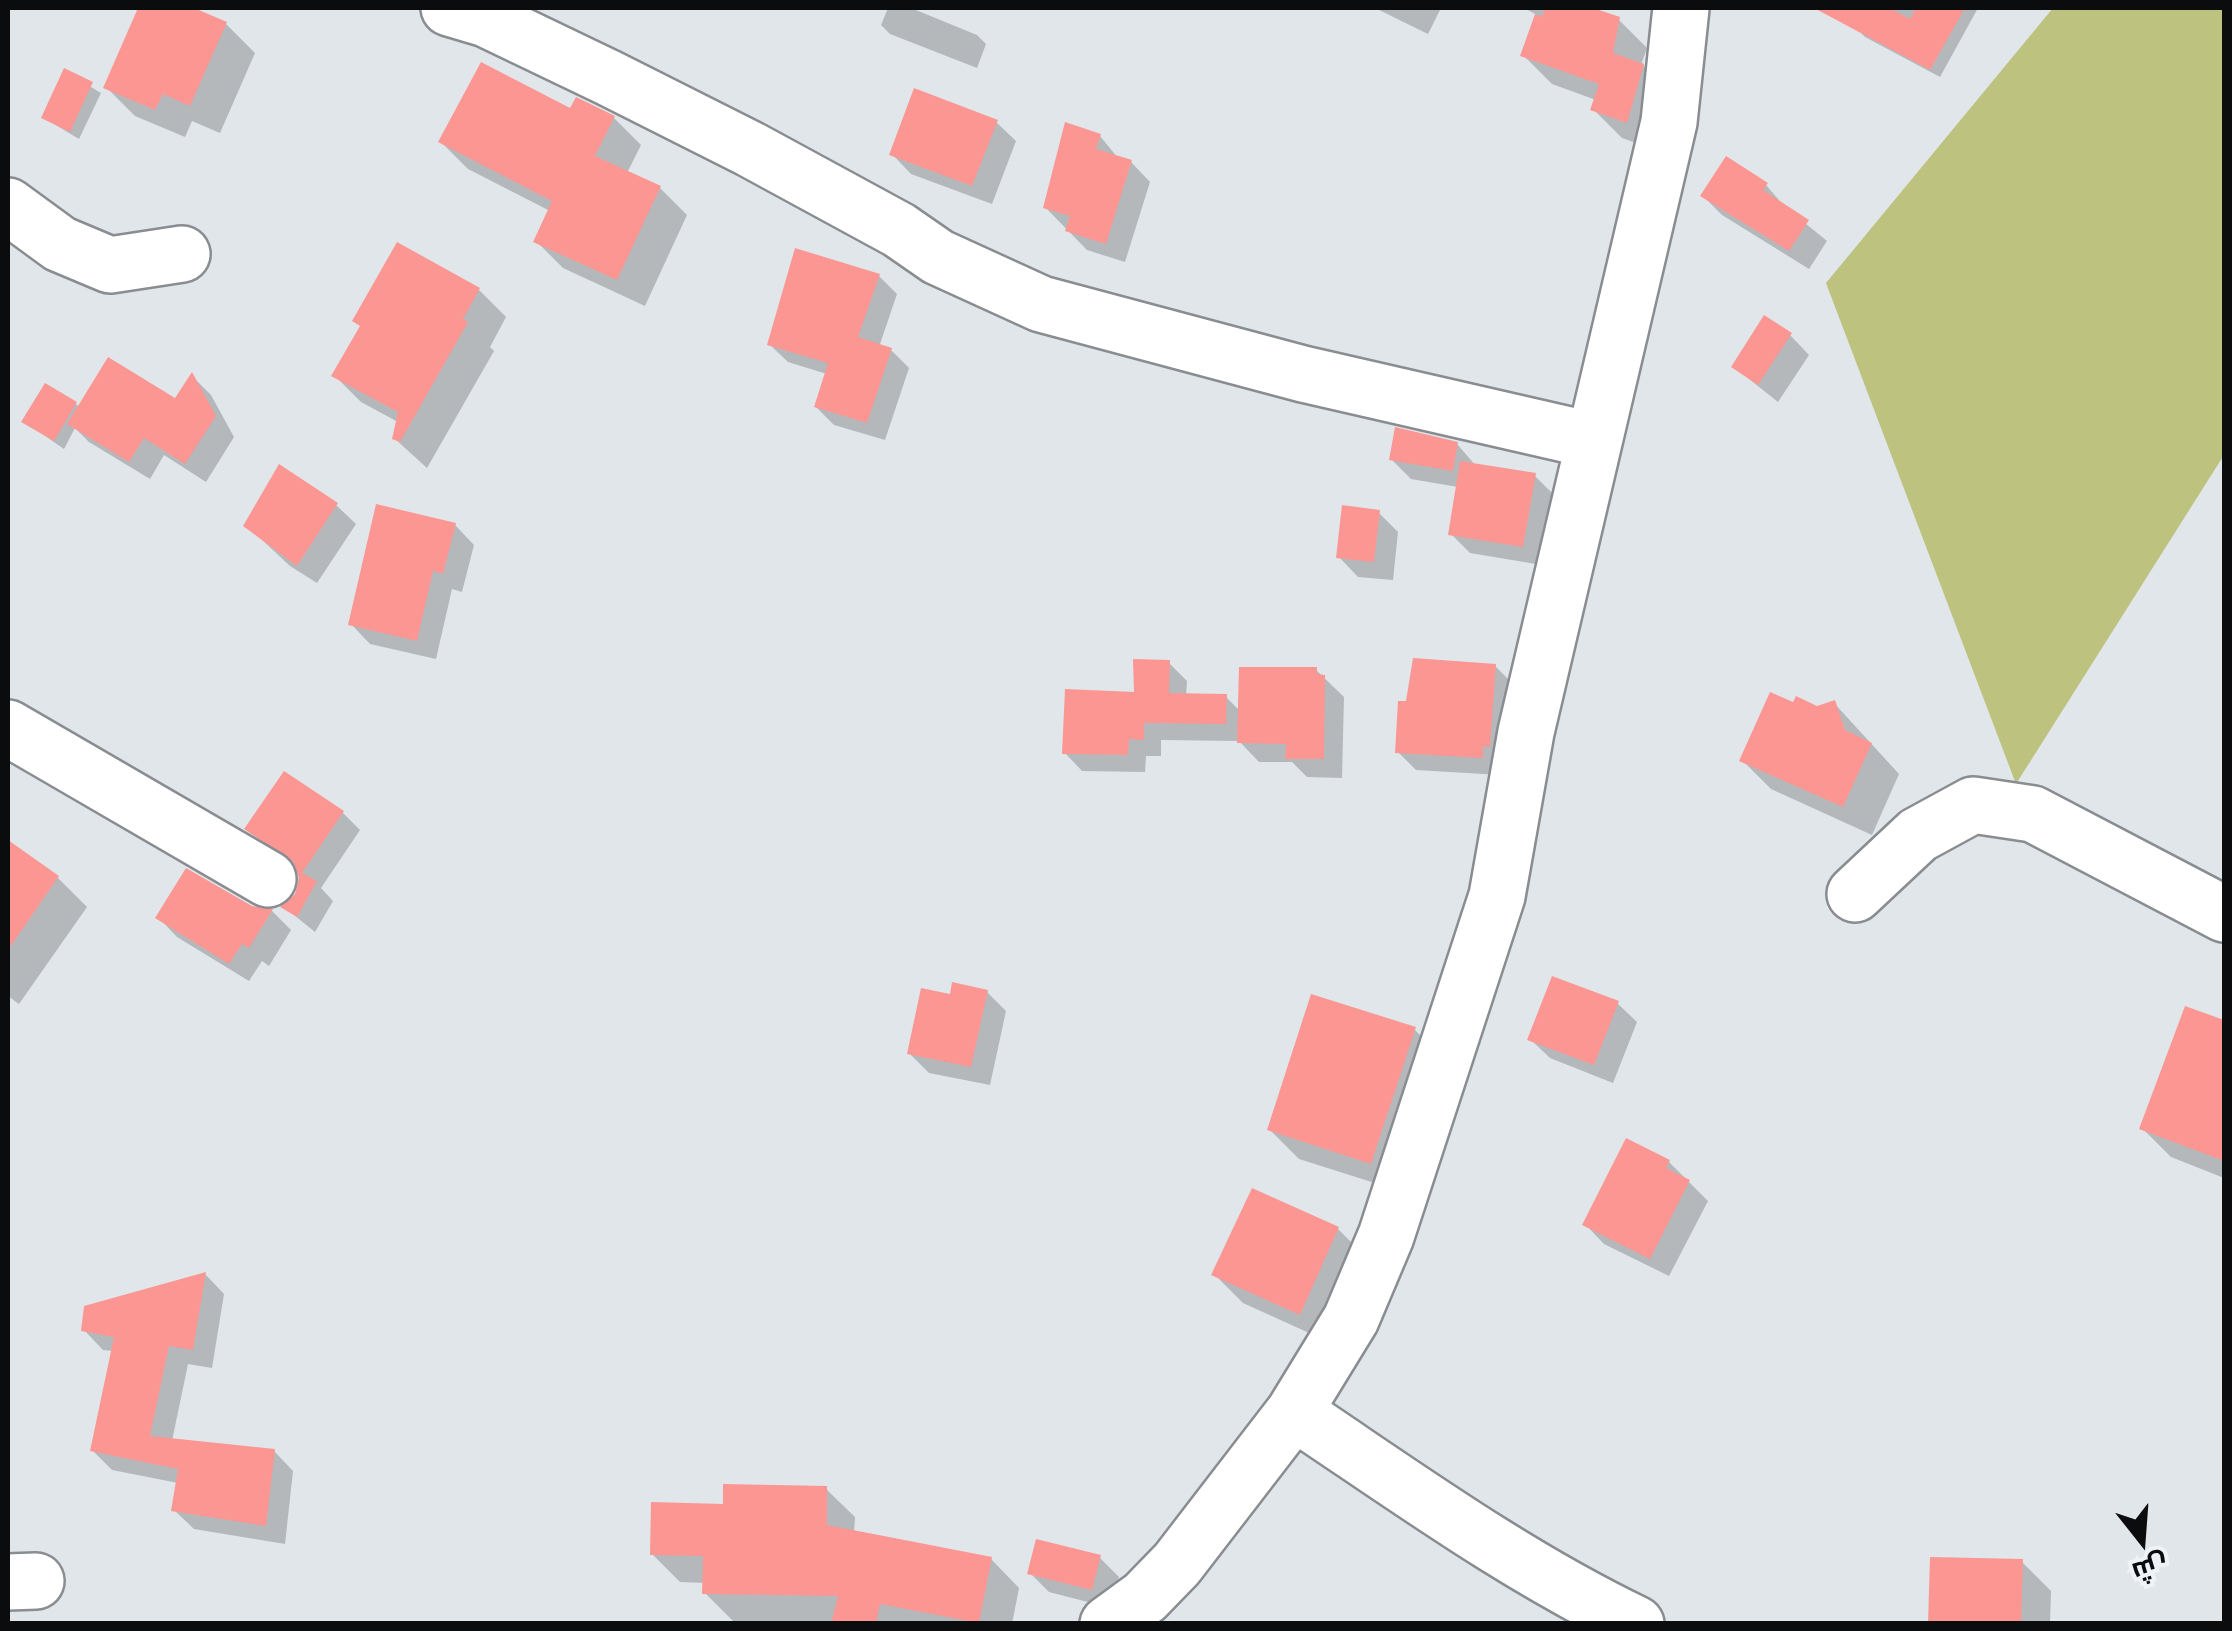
<!DOCTYPE html>
<meta charset="utf-8">
<style>
body{margin:0}
#map{position:relative;width:2232px;height:1631px;overflow:hidden;background:#e1e6ea;font-family:Manrope,Cairo,sans-serif}
canvas{display:block}
.frame{position:absolute;inset:0;border:10px solid #0b0c0e;pointer-events:none}
.north{position:absolute;left:2092px;top:1491px;width:100px;height:100px;-webkit-text-stroke:8px #eff3f8;paint-order:stroke;rotate:163deg;font-size:28px;font-weight:700;line-height:40px;text-align:center;color:#0b0c0e}
.north::after{content:'';display:block;margin:auto;width:35px;height:45px;background:#0b0c0e;clip-path:polygon(50% 0,100% 100%,50% 72%,0 100%)}
</style>
<div id="map">
<canvas width="2232" height="1631"></canvas>
<div class="frame"></div>
<div class="north">ش</div>
</div>
<script>
const ctx = document.querySelector('canvas').getContext('2d');
ctx.lineJoin = 'round';
function fillPath(path, color) { ctx.fillStyle = color; ctx.fill(path, 'evenodd'); }
function stroke(path, color, width, dash) { ctx.strokeStyle = color; ctx.lineWidth = width; ctx.lineCap = dash ? 'butt' : 'round'; ctx.setLineDash(dash || []); ctx.stroke(path); }
fillPath(new Path2D(`
 M 2053,8 L 2224,8 L 2224,455 L 2016,784 L 1826,283 Z`), '#bdc27e');
fillPath(new Path2D(`
 M 141,8 L 187,8 L 226,24 L 255,53 L 220,133 L 192,121 L 185,137 L 135,116 L 106,87 Z
 M 888,8 L 911,8 L 977,35 L 986,44 L 977,68 L 890,34 L 881,25 Z
 M 1375,8 L 1441,8 L 1428,34 Z
 M 1524,8 L 1585,8 L 1618,19 L 1647,48 L 1642,62 L 1646,70 L 1671,96 L 1656,150 L 1622,138 L 1593,109 L 1596,100 L 1552,84 L 1523,55 L 1537,15 Z
 M 1867,8 L 1978,8 L 1940,77 L 1865,37 L 1856,28 Z
 M 66,72 L 101,93 L 79,139 L 44,118 Z
 M 571,112 L 614,118 L 641,145 L 627,173 L 660,188 L 687,215 L 645,306 L 563,268 L 536,241 L 550,211 L 468,169 L 441,142 Z
 M 996,122 L 1016,141 L 992,204 L 911,174 L 892,154 Z
 M 1100,136 L 1118,158 L 1131,162 L 1150,182 L 1125,262 L 1087,250 L 1046,208 Z
 M 1766,185 L 1784,206 L 1827,241 L 1809,269 L 1722,215 L 1703,196 Z
 M 398,245 L 479,290 L 506,317 L 490,347 L 494,351 L 427,468 L 394,438 L 398,422 L 361,402 L 334,375 L 362,328 Z
 M 879,276 L 897,294 L 879,347 L 891,350 L 909,368 L 885,440 L 834,425 L 816,407 L 827,374 L 788,362 L 769,344 Z
 M 1790,335 L 1809,355 L 1778,402 L 1734,367 Z
 M 192,376 L 211,395 L 234,437 L 206,482 L 164,455 L 150,479 L 89,442 L 75,428 L 64,449 L 25,422 L 76,404 L 80,408 L 175,402 Z
 M 1457,444 L 1476,466 L 1534,475 L 1554,495 L 1542,565 L 1470,553 L 1451,534 L 1458,487 L 1411,479 L 1391,459 Z
 M 336,505 L 356,524 L 317,583 L 290,566 L 246,525 Z
 M 1378,512 L 1398,532 L 1393,580 L 1358,577 L 1339,557 Z
 M 455,525 L 474,545 L 462,592 L 452,589 L 436,659 L 370,644 L 351,624 Z
 M 1169,663 L 1187,681 L 1186,696 L 1226,697 L 1241,712 L 1316,670 L 1344,697 L 1342,778 L 1307,777 L 1292,762 L 1259,762 L 1239,741 L 1161,740 L 1161,756 L 1146,756 L 1145,772 L 1082,771 L 1065,753 Z
 M 1495,666 L 1513,684 L 1500,775 L 1416,770 L 1398,752 Z
 M 1834,703 L 1899,774 L 1872,835 L 1771,789 L 1742,760 L 1817,709 Z
 M 343,813 L 360,830 L 321,888 L 333,901 L 315,932 L 284,907 L 298,895 L 299,869 L 248,829 Z
 M 8,843 L 58,878 L 87,907 L 19,1004 L 8,996 Z
 M 251,908 L 272,911 L 291,930 L 269,966 L 262,961 L 249,981 L 177,937 L 158,917 Z
 M 987,992 L 1006,1011 L 990,1085 L 929,1073 L 909,1053 Z
 M 1617,1003 L 1637,1022 L 1613,1083 L 1550,1058 L 1530,1039 Z
 M 2187,1009 L 2224,1023 L 2224,1178 L 2171,1157 L 2142,1128 Z
 M 1414,1029 L 1443,1058 L 1400,1191 L 1299,1159 L 1270,1130 Z
 M 1669,1162 L 1708,1201 L 1669,1276 L 1604,1244 L 1585,1224 Z
 M 1338,1229 L 1367,1258 L 1329,1342 L 1243,1303 L 1214,1274 Z
 M 206,1275 L 224,1294 L 212,1368 L 188,1364 L 172,1441 L 274,1451 L 293,1471 L 285,1544 L 194,1529 L 174,1510 L 178,1483 L 112,1470 L 93,1451 L 113,1351 L 103,1350 L 84,1330 Z
 M 826,1489 L 855,1517 L 854,1533 L 991,1559 L 1019,1588 L 1012,1624 L 733,1621 L 705,1593 L 705,1583 L 680,1582 L 652,1554 L 725,1506 Z
 M 1100,1558 L 1119,1577 L 1111,1608 L 1049,1592 L 1030,1573 Z
 M 2022,1562 L 2051,1591 L 2050,1624 L 1930,1624 Z`), '#0003');
fillPath(new Path2D(`
 M 138,8 L 194,8 L 227,22 L 190,106 L 163,94 L 155,110 L 103,88 Z
 M 1545,8 L 1593,8 L 1620,17 L 1613,53 L 1644,64 L 1627,123 L 1590,110 L 1599,84 L 1520,56 L 1535,14 L 1542,17 Z
 M 1814,8 L 1889,8 L 1910,19 L 1916,8 L 1965,8 L 1930,70 Z
 M 481,62 L 570,108 L 576,97 L 615,116 L 595,156 L 661,186 L 617,280 L 533,242 L 552,201 L 438,142 Z
 M 64,68 L 93,82 L 70,132 L 41,118 Z
 M 914,88 L 998,120 L 972,186 L 889,155 Z
 M 1065,122 L 1101,134 L 1096,149 L 1132,160 L 1106,244 L 1065,231 L 1070,216 L 1043,208 Z
 M 1726,156 L 1768,183 L 1763,190 L 1809,220 L 1789,251 L 1700,196 Z
 M 397,242 L 480,288 L 463,319 L 468,322 L 400,442 L 392,439 L 398,412 L 331,376 L 360,326 L 352,321 Z
 M 795,248 L 880,274 L 858,337 L 892,348 L 867,423 L 814,407 L 828,363 L 767,345 Z
 M 1764,315 L 1792,333 L 1758,385 L 1731,367 Z
 M 108,357 L 175,398 L 192,372 L 216,416 L 185,464 L 144,438 L 129,462 L 67,424 Z
 M 45,383 L 77,402 L 54,441 L 21,422 Z
 M 1395,427 L 1458,442 L 1453,471 L 1389,460 Z
 M 1460,461 L 1536,473 L 1523,547 L 1448,535 Z
 M 279,464 L 338,503 L 297,566 L 243,526 Z
 M 376,504 L 456,523 L 443,574 L 433,571 L 417,641 L 348,625 Z
 M 1342,505 L 1380,510 L 1374,562 L 1336,558 Z
 M 1413,658 L 1496,664 L 1490,747 L 1483,746 L 1483,758 L 1395,753 L 1398,701 L 1406,701 Z
 M 1133,659 L 1170,660 L 1169,693 L 1227,694 L 1226,724 L 1144,723 L 1144,740 L 1129,739 L 1128,755 L 1062,754 L 1065,689 L 1134,692 Z
 M 1239,667 L 1317,667 L 1317,674 L 1325,675 L 1324,759 L 1285,759 L 1286,744 L 1237,743 Z
 M 1770,692 L 1793,702 L 1796,696 L 1817,706 L 1835,700 L 1845,730 L 1872,743 L 1843,807 L 1739,761 Z
 M 284,771 L 344,811 L 302,873 L 317,881 L 297,917 L 280,907 L 295,894 L 299,878 L 294,863 L 244,829 Z
 M 8,840 L 59,876 L 8,950 Z
 M 186,868 L 252,906 L 273,909 L 249,948 L 242,944 L 229,964 L 155,918 Z
 M 1552,976 L 1619,1001 L 1594,1065 L 1527,1040 Z
 M 952,982 L 988,990 L 971,1067 L 907,1054 L 921,988 L 950,994 Z
 M 1311,994 L 1416,1027 L 1371,1164 L 1267,1130 Z
 M 2185,1006 L 2224,1020 L 2224,1161 L 2139,1129 Z
 M 1626,1138 L 1670,1160 L 1666,1168 L 1690,1180 L 1650,1259 L 1582,1225 Z
 M 1252,1188 L 1339,1227 L 1300,1315 L 1211,1275 Z
 M 206,1272 L 193,1350 L 169,1346 L 150,1436 L 275,1449 L 266,1526 L 171,1511 L 178,1469 L 90,1451 L 114,1337 L 81,1331 L 84,1306 Z
 M 723,1484 L 827,1486 L 827,1525 L 992,1557 L 979,1623 L 880,1604 L 876,1624 L 831,1624 L 838,1596 L 702,1594 L 703,1556 L 650,1555 L 651,1502 L 723,1504 Z
 M 1036,1539 L 1101,1555 L 1092,1590 L 1027,1574 Z
 M 1930,1557 L 2023,1559 L 2021,1624 L 1928,1624 Z`), '#fb9692');
const minor = new Path2D(`
 M 449,8 L 486,19 L 609,78 L 750,149 L 899,230 L 938,257 L 1041,304 L 1303,374 L 1591,440
 M 8,206 L 60,244 L 110,265 L 182,254
 M 8,728 L 268,879
 M 1855,894 L 1918,835 L 1973,805 L 2033,814 L 2224,914
 M 1294,1412 C 1405,1486 1515,1566 1636,1624
 M 8,1582 L 36,1581
 M 1108,1624 L 1145,1597 L 1177,1564 L 1294,1412 L 1351,1319 L 1386,1236 L 1497,896 L 1526,732 L 1669,122 L 1681,8`);
stroke(minor, '#898d91', 60);
stroke(minor, '#fff', 55);
</script>
